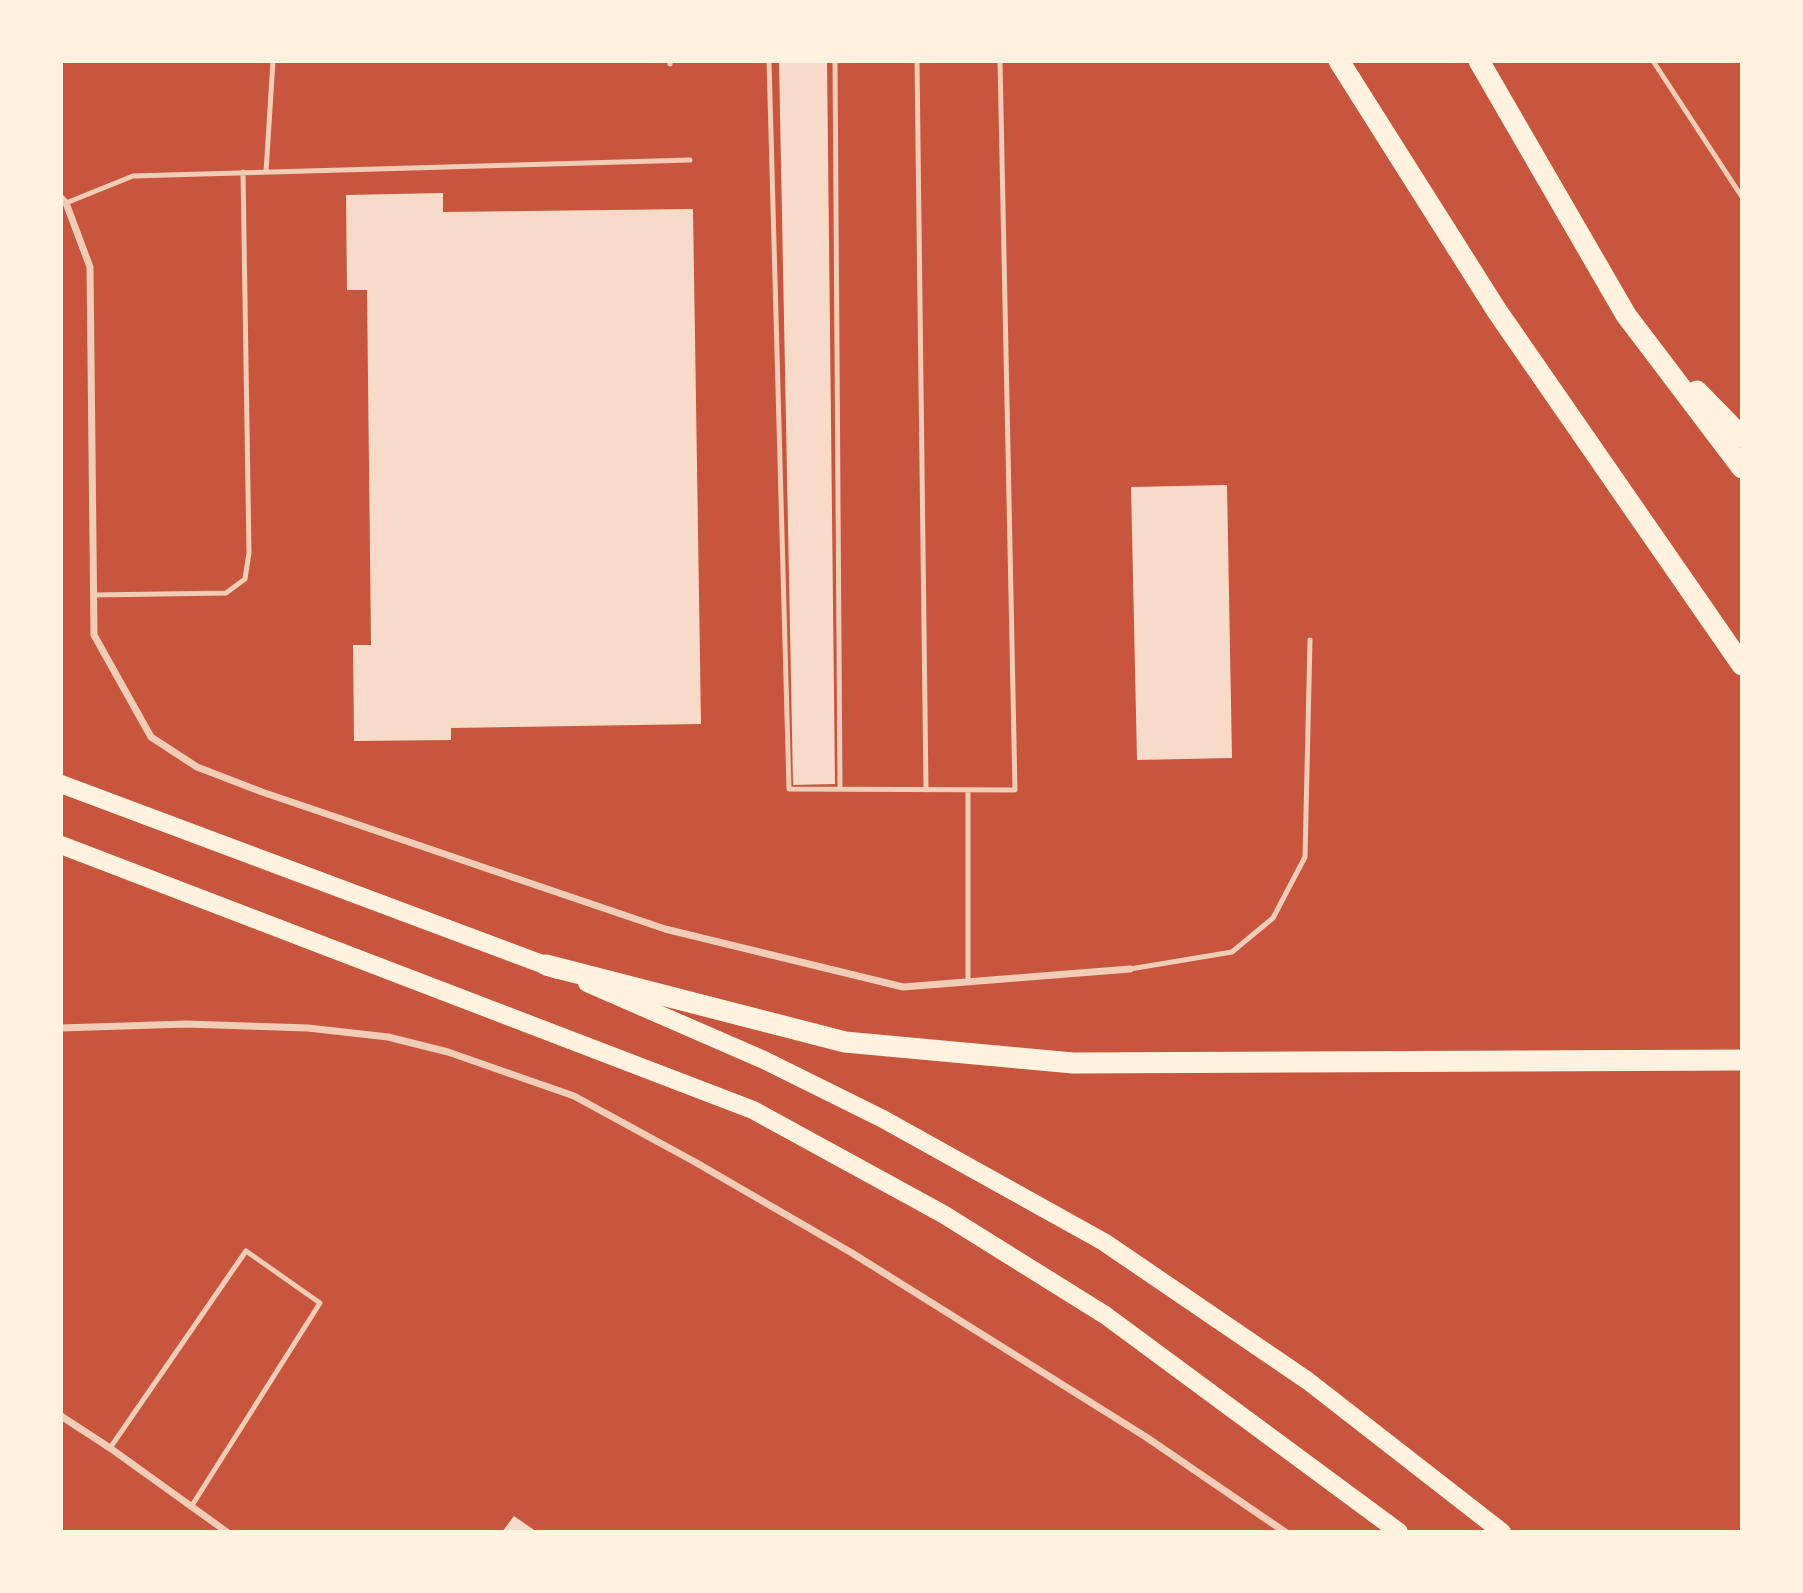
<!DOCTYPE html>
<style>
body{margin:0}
#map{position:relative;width:1803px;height:1593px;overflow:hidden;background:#c8553d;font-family:Helvetica,sans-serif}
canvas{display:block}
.frame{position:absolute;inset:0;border:63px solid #fff3e0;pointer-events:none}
</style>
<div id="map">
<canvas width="1803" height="1593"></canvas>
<div class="frame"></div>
</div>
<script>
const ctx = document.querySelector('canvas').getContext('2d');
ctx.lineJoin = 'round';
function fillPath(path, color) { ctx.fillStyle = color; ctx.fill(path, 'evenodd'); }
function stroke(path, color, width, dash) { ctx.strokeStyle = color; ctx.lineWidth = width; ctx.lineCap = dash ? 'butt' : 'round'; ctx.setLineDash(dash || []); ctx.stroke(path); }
fillPath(new Path2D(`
 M 779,61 L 827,61 L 835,784 L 793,785 Z
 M 443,193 L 443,212 L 693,209 L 701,724 L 451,728 L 451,740 L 354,741 L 353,645 L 371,645 L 367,290 L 347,290 L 346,195 Z
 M 1227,485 L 1232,758 L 1137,760 L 1131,487 Z
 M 514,1516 L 537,1532 L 502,1532 Z`), '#f7dbc8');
stroke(new Path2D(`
 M 769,61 L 789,789 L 1015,790 L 1000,61
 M 835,61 L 840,789
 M 917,61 L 926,790
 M 1653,61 L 1742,197
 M 670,64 L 670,61
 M 266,172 L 273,61
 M 66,203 L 133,176 L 690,160
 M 94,595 L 226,593 L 245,579 L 249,553 L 243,172
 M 968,790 L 968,982
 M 1130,969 L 1232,952 L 1273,918 L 1305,857 L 1310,640
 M 110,1448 L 246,1251 L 320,1303 L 191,1507`), '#f1ccb7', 5);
stroke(new Path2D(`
 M 61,198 L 66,203 L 90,267 L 94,635 L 151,737 L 197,767 L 262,792 L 665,929 L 903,987 L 1130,969
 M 61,1028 L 186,1024 L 308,1028 L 388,1037 L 448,1052 L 574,1096 L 695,1162 L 852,1253 L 1146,1437 L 1285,1532
 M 61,1416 L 110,1448 L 227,1532`), '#f1ccb7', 7);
stroke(new Path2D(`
 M 61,784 L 558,970
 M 61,845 L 753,1110 L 943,1214 L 1105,1315 L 1399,1532
 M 587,983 L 764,1060 L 883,1119 L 1104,1242 L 1308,1381 L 1502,1532`), '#fff3e0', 18);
stroke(new Path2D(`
 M 1339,61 L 1497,311 L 1742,665
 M 1479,61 L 1626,315 L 1742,468
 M 1697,391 L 1742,437
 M 546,965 L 845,1042 L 1073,1063 L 1742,1060`), '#fff3e0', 21);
</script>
